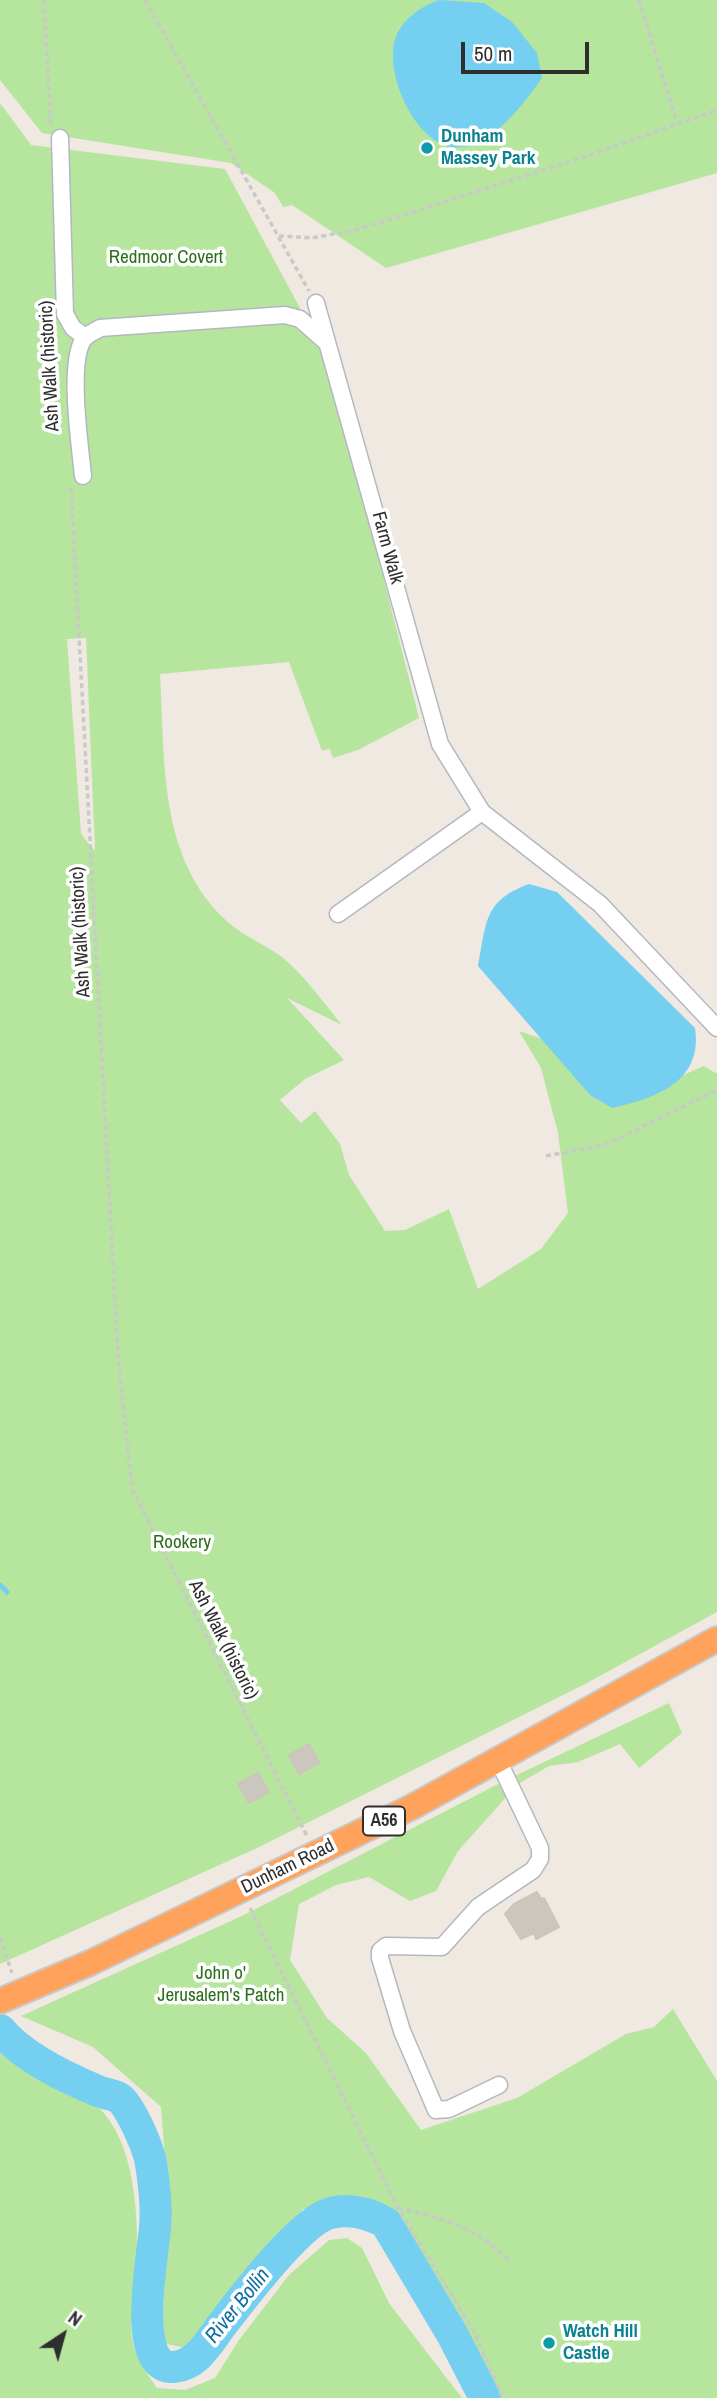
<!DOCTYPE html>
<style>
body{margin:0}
#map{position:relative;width:717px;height:2398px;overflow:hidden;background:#efe9e1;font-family:"Archivo Narrow",sans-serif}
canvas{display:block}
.north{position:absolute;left:28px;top:2300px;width:70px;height:70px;-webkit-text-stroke:5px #fff;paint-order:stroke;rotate:36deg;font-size:19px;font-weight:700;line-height:28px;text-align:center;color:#2e2e2e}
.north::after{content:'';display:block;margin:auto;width:24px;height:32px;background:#2e2e2e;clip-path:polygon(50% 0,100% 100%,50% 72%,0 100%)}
.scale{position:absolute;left:461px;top:42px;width:128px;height:32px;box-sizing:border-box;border:4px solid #2e2e2e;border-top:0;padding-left:9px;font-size:21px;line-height:24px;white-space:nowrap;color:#2e2e2e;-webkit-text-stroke:5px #fff;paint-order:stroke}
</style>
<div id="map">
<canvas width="717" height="2398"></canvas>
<div class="north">N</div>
<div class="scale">50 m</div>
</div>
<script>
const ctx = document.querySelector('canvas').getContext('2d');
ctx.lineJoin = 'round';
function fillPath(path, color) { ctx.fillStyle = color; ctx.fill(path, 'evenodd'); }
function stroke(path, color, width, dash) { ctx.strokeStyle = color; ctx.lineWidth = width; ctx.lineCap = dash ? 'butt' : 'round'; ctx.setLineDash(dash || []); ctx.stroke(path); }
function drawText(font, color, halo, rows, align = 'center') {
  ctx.font = font + ' "Archivo Narrow",sans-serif'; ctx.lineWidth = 7; ctx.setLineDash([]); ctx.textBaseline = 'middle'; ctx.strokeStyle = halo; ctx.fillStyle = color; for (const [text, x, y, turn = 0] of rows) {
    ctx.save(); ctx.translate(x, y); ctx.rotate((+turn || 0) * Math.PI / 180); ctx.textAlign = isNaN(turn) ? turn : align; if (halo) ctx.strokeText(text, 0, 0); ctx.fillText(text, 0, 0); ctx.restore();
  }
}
fillPath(new Path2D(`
 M 0,0 L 717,0 L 717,173 L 386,268 L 292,205 L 283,207 L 275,193 L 231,163 L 42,133 L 0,80 Z
 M 0,103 L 31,145 L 225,169 L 300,308 L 292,321 L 311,333 L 327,356 L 419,718 L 358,750 L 333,758 L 330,749 L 322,751 L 289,662 L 160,674 C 165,760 158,861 229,923 C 245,937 265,944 282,957 C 305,976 323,1002 342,1025 L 287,998 L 344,1060 L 305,1079 L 280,1100 L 301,1123 L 315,1111 L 340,1144 L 349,1175 L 385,1231 L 405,1230 L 449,1209 L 478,1289 L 541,1249 L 568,1213 L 558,1133 L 541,1068 L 519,1031 L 567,1047 L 644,1092 L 704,1066 L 717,1074 L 717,1612 L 585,1684 L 257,1848 L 0,1964 ZM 86,638 L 95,850 L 94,850 L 81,834 L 67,639 Z
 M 669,1703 L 682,1733 L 639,1768 L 620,1744 L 578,1762 L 549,1766 L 518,1784 L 458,1851 L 436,1891 L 410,1901 L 369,1877 L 336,1885 L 299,1904 L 290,1960 L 327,2018 L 366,2053 L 421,2130 L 517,2098 L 626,2034 L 654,2027 L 673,2009 L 717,2081 L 717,2398 L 484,2398 L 423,2274 L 378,2208 L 303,2209 L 191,2349 L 162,2343 L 168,2200 L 161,2107 L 93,2047 L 21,2016 L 244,1915 L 502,1782 Z
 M 0,2053 C 29,2078 77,2086 101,2110 C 139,2150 139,2232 136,2283 C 136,2300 130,2319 132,2336 C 134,2357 146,2372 157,2388 L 185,2390 L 215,2378 L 239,2340 L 289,2275 L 329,2240 L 347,2238 L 362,2248 L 389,2303 L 462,2398 L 0,2398 Z`), '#b6e59e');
fillPath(new Path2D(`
 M 439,0 L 484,3 L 512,22 L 537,53 L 542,78 C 524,104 488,152 452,147 C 413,142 380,65 398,32 C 407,16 422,6 439,0 Z
 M 529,884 L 557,892 L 695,1028 C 703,1082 656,1098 612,1108 L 590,1095 L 478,966 C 487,922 483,901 529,884 Z`), '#75cff0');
stroke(new Path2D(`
 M 0,1585 L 7,1592`), '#75cff0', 5);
stroke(new Path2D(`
 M 0,2030 C 23,2057 66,2078 98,2091 C 104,2094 113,2094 119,2098 C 130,2105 149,2149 151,2164 C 154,2183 157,2207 155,2227 C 154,2251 129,2371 174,2367 C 197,2365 209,2342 221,2326 C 241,2300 301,2220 331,2213 C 351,2208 369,2213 386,2223 L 452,2334 L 485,2398`), '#75cff0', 32);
const building = new Path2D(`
 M 309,1744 L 319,1763 L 299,1774 L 289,1755 Z
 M 258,1773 L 269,1792 L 249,1803 L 238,1784 Z
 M 537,1892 L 541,1899 L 544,1898 L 559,1927 L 536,1939 L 534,1933 L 521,1939 L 505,1914 L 514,1904 Z`);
fillPath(building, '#cbc7bf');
stroke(building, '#cbc5ba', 2);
const minor = new Path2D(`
 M 60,138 L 65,314 L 73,328 L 85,337
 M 316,303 L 440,744 L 482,812 L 600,904 L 717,1028
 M 83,476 C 80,445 68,365 83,340 C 87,334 94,332 100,328 L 285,315 L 300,319 L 326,342
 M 338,914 L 482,812
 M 498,1760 L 540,1848 L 540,1859 L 533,1870 L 478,1907 L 442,1947 L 386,1946 L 380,1951 L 380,1958 L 402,2031 L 436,2110 L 449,2109 L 499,2085`);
const highway = new Path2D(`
 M 0,2001 L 92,1962 L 412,1807 L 717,1639`);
stroke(minor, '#b4b7c1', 19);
stroke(highway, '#c9c9c9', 28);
stroke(new Path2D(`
 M 44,0 L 51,127
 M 145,0 L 309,291
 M 639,0 L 677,123
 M 279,236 L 312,238 L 356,230 L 584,157 L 717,110
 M 71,488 L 118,1356 L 132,1489 L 307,1836
 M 546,1156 L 605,1145 L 717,1090
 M 250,1908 L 398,2208 L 474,2332 L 503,2398
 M 0,1937 L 12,1973
 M 398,2208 C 447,2219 472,2226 509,2260`), '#c9c9c9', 3.5, [5, 3.5]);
stroke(minor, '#fff', 16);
stroke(highway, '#ffa35c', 24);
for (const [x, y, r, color] of [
 [427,148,7,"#0f9aa8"],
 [549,2343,7,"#0f9aa8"]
]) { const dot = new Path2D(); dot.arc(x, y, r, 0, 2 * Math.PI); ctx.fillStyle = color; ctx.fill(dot); stroke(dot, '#fff', 2.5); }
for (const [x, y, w] of [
 [384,1821,42]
]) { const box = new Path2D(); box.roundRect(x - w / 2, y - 14.5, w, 29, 5); ctx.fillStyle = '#fff'; ctx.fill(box); stroke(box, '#2e2e2e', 2); }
drawText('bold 18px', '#2e2e2e', null, [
 ["A56",384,1821]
]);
drawText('bold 19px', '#0d838f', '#fff', [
 ["Dunham",441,137],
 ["Massey Park",441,159],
 ["Watch Hill",563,2332],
 ["Castle",563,2354]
], 'left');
drawText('19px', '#2c6e1b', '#fff', [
 ["Redmoor Covert",166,258],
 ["Rookery",182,1543],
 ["John o'",221,1974],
 ["Jerusalem's Patch",221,1996]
]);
drawText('19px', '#2e2e2e', '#fff', [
 ["Ash Walk (historic)",50,366,-93],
 ["Farm Walk",387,548,75],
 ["Ash Walk (historic)",81,932,-93],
 ["Ash Walk (historic)",223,1640,63],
 ["Dunham Road",288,1867,-26]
]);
drawText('italic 21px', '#0d6fa3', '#fff', [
 ["River Bollin",238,2306,-51]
]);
</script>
